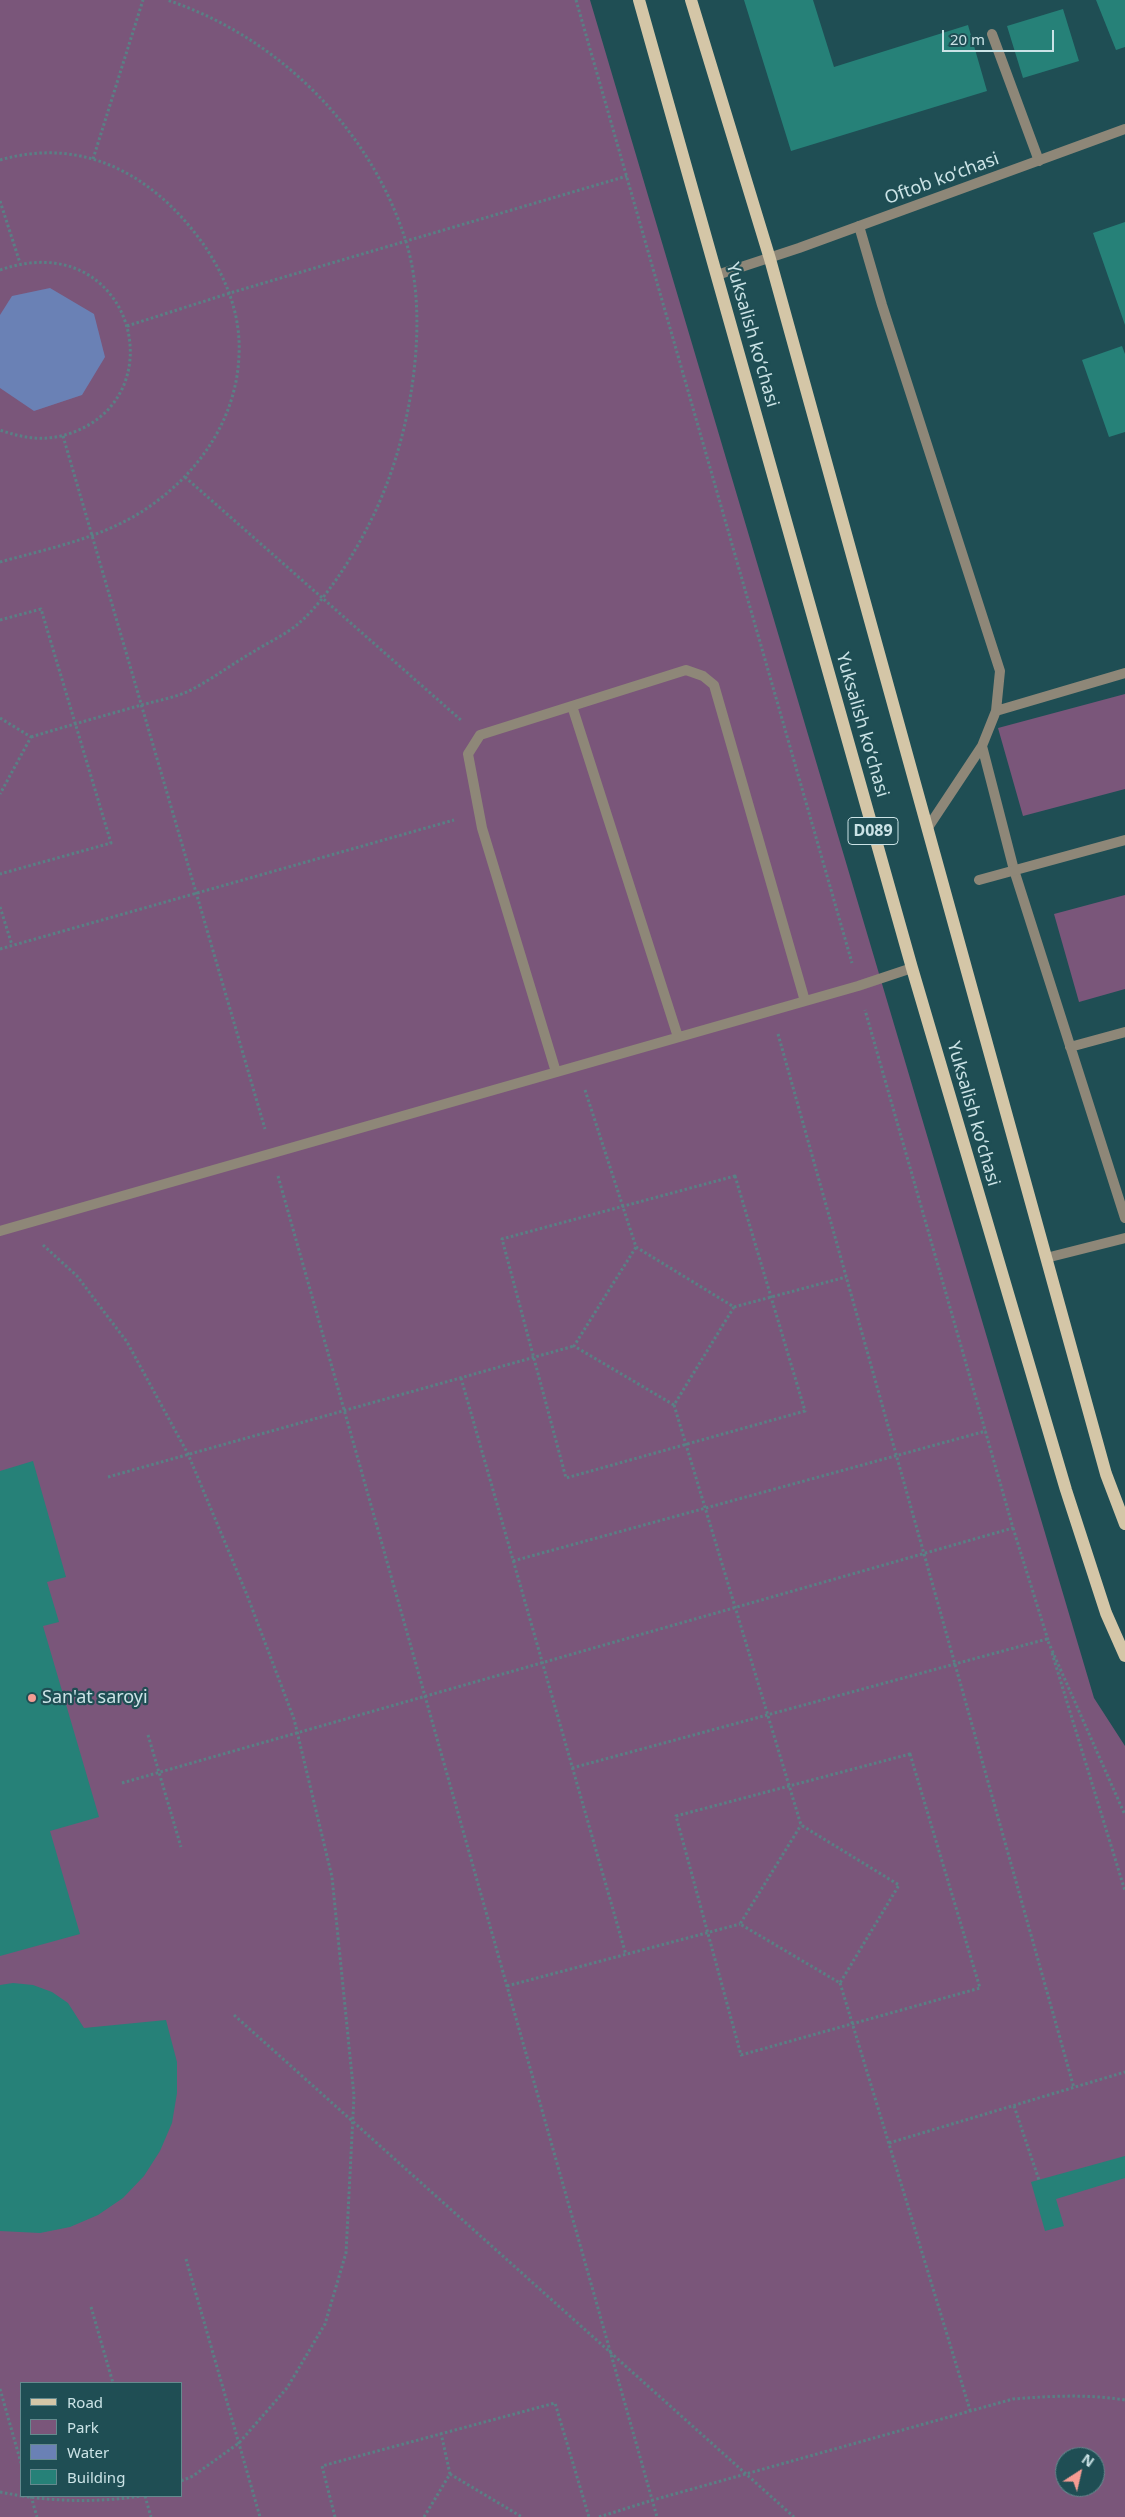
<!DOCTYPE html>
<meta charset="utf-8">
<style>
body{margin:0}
#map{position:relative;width:1125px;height:2517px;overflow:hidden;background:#1f4e54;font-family:"Noto Sans",sans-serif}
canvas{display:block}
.legend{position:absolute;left:20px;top:2382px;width:162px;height:115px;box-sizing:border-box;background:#1f4e54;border:1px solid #648a8e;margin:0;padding:6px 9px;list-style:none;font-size:15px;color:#cbe3e6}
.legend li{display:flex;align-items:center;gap:10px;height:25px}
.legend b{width:25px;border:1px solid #648a8e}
.north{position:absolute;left:1055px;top:2447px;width:50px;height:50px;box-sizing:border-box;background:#1f4e54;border:1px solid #648a8e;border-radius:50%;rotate:35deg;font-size:14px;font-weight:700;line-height:20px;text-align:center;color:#cbe3e6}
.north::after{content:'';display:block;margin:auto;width:18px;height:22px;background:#f59c93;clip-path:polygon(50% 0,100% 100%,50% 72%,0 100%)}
.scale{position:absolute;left:942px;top:30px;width:112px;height:22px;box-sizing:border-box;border:2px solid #cbe3e6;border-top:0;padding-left:6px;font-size:15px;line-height:18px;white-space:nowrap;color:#cbe3e6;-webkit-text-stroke:4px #1f4e54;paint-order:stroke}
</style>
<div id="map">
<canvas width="1125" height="2517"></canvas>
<ul class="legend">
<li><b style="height:6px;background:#d4c6a7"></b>Road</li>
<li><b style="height:14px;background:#7a567a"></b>Park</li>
<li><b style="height:14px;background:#6a81b5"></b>Water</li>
<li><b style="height:14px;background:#268178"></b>Building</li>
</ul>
<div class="north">N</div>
<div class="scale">20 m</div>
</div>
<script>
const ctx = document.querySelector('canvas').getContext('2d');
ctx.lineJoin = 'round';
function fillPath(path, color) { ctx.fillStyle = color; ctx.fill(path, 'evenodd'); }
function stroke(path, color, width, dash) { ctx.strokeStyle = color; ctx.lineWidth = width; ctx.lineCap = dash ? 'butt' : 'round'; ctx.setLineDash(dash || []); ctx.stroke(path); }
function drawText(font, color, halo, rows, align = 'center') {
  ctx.font = font + ' "Noto Sans",sans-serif'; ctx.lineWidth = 4.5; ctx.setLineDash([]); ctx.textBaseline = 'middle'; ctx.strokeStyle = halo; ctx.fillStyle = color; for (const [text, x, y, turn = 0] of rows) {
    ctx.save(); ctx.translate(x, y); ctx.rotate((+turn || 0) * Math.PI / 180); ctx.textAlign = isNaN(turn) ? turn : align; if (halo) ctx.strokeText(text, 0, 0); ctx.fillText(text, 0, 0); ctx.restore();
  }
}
fillPath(new Path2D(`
 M 0,0 L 590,0 L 1094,1698 L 1125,1746 L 1125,2517 L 0,2517 ZM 21,2383 L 181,2383 L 181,2496 L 21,2496 ZM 1065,2457 L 1095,2457 L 1095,2487 L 1065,2487 Z
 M 1125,694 L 1125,789 L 1023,816 L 998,728 Z
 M 1125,895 L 1125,989 L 1079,1002 L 1054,914 Z`), '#7a567a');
fillPath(new Path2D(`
 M 50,288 L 94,314 L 105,357 L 82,395 L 34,411 L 0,388 L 0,315 L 12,296 Z`), '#6a81b5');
fillPath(new Path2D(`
 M 744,0 L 813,0 L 834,67 L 968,25 L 987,91 L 791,151 Z
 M 1096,0 L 1125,0 L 1125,47 L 1116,50 Z
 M 1063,9 L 1079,61 L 1023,78 L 1007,26 Z
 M 1125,222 L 1125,325 L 1093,233 Z
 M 1122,346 L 1125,354 L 1125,432 L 1109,437 L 1082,360 Z
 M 33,1461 L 66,1577 L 47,1582 L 59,1622 L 43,1626 L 99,1817 L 50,1831 L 80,1934 L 0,1956 L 0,1471 Z
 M 13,1983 L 33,1985 L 52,1992 L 68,2003 L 84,2028 L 166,2020 L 177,2062 L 177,2093 L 172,2123 L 160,2151 L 144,2176 L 123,2198 L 98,2215 L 70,2227 L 40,2233 L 0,2231 L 0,1985 Z
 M 1125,2156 L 1125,2178 L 1056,2199 L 1064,2226 L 1045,2231 L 1031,2182 Z`), '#268178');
stroke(new Path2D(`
 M 576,0 L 852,963
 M 93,159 L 143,0
 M 0,160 C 86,135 158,178 206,248 C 227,280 241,316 239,355 C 237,414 204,466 157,501 C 112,536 54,547 0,562
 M 0,201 L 20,263
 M 0,270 C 129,225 178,392 74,432 C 48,442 25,439 0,430
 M 127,326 L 230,293 L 627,176
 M 63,436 L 265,1129
 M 185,477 L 462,721
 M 0,620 L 41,609 L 111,843 L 0,874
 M 0,718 L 31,737 L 0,794
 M 31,737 C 67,726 103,716 138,706 C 155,701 174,698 189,691 C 211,680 232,664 253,652 C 267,643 285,635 298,624 C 333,594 370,529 386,486 C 413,417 428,317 407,245 C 373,131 279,37 167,0
 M 0,907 L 12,945
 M 0,949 L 454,820
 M 778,1034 L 1074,2088
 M 585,1090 L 636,1247 L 734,1307 L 674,1405 L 574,1346 L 636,1247
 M 278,1176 L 657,2517
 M 735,1176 L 805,1411 L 566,1478 L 502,1239 Z
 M 43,1245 L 77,1276 L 127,1342 L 188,1454 L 247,1595 L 294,1719 L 332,1877 L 354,2096 L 346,2253 L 325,2324 L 287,2388 L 239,2443 L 193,2476 L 181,2481
 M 734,1307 L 846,1277
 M 461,1378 L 626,1955
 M 674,1405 L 801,1825 L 899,1885 L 840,1983 L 740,1924 L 801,1825
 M 108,1477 L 574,1346
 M 1013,1528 L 1048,1640
 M 513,1561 L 986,1431
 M 1052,1653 L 1125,1891
 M 148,1735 L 181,1847
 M 910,1754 L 980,1988 L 741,2055 L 676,1816 Z
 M 572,1768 L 1047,1639 L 1125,1815
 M 122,1783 L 1013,1528 L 865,1010
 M 840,1983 L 970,2410
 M 507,1986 L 740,1924
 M 234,2015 L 794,2517
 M 1014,2106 L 1039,2180
 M 889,2143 L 1125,2072
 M 186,2259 L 260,2517
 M 91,2307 L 113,2383
 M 0,2389 L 21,2463
 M 450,2474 L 522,2517
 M 0,2492 L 21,2496
 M 22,2496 C 62,2502 102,2502 141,2496
 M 31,2496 L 37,2517
 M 145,2496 L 151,2517
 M 335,2517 L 322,2466 L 555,2403 L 589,2517
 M 424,2517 L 450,2474 L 441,2433
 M 599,2517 L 653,2500 L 1013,2399 C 1051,2396 1088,2394 1125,2400`), '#598085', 3, [2.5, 2.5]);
stroke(new Path2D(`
 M 992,34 L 1039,161
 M 859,226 L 882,305 L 1000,671 L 996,711 L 982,746 L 927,829
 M 572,706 L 678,1037
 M 996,711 L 1125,673
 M 982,746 L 1014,870 L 1125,1218
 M 1070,1047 L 1125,1032
 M 556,1072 L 482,828 L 468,754 L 480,735 L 686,670 L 703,676 L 714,685 L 805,1001
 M 0,1231 L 858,986 L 912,968
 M 1046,1258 L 1125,1238`), '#8e8778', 10);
stroke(new Path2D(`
 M 717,275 L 799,248 L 1125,129
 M 979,880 L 1125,840`), '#8e8778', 10);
stroke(new Path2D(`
 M 639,0 L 912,968 L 1066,1490 L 1106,1613 L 1125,1656
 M 691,0 L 770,259 L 1106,1474 L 1125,1524`), '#d4c6a7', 12);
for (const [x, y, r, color] of [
 [32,1698,5,"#f59c93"]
]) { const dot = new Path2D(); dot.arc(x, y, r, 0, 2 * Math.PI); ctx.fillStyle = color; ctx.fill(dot); stroke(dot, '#1f4e54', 2); }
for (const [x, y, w] of [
 [873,831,50]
]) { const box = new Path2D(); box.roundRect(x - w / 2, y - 13.5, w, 27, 4); ctx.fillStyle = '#1f4e54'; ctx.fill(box); stroke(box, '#cbe3e6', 1); }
drawText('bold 16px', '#cbe3e6', null, [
 ["D089",873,831]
]);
drawText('18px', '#cbe3e6', '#1f4e54', [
 ["Oftob koʻchasi",942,179,-20],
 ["Yuksalish koʻchasi",752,335,74],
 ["Yuksalish koʻchasi",862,725,74],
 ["Yuksalish koʻchasi",973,1114,74]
]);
drawText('18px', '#cbe3e6', '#1f4e54', [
 ["San'at saroyi",42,1698]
], 'left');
</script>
